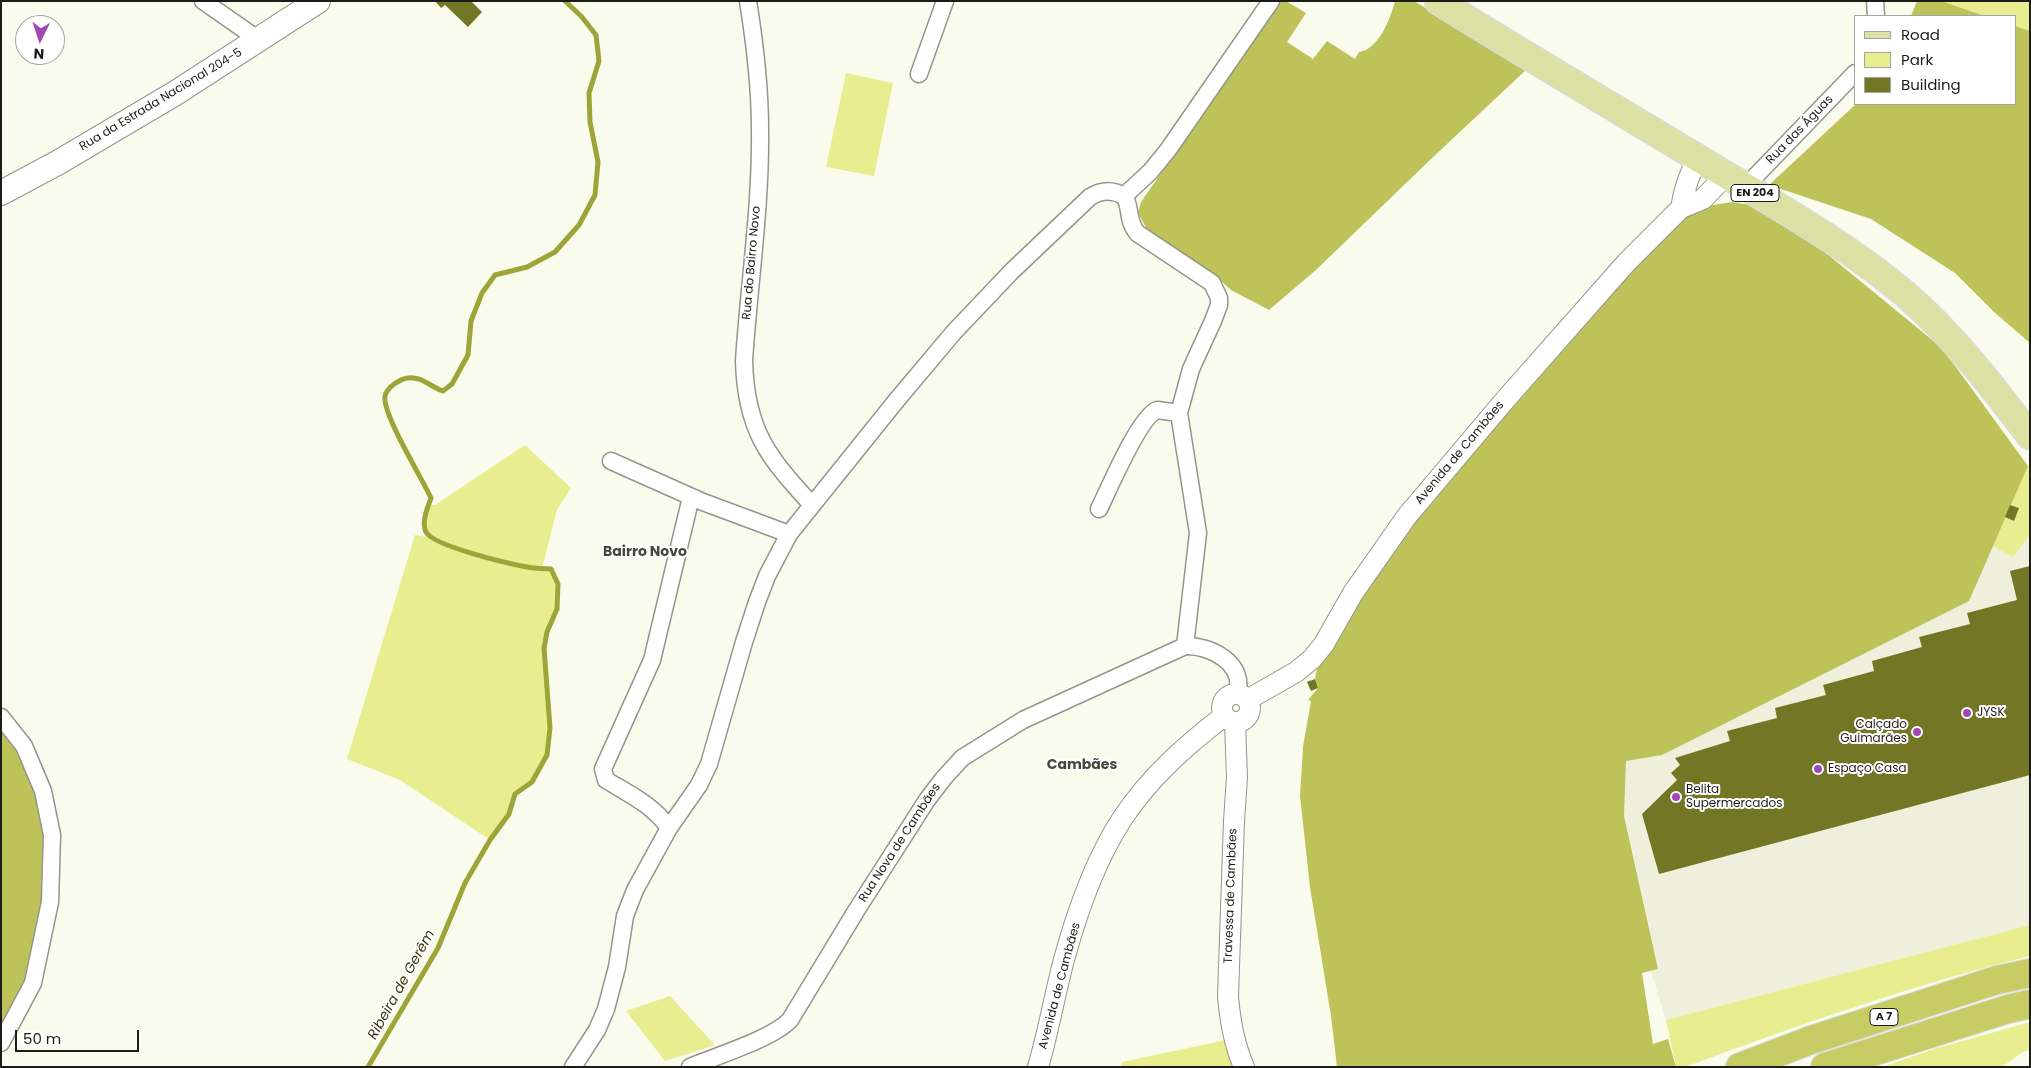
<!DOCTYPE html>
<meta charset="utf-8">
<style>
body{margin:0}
#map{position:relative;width:2031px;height:1068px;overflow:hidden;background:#f9fbed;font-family:Poppins,sans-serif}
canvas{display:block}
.frame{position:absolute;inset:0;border:2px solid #1c1d18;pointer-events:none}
.legend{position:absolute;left:1854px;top:15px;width:162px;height:90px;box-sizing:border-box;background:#fff;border:1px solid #a4a5a3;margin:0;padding:6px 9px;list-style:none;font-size:15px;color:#1c1d18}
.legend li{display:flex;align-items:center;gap:10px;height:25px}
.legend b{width:25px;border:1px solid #a4a5a3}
.north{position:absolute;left:15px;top:15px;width:50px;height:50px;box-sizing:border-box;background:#fff;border:1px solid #a4a5a3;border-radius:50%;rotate:184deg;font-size:14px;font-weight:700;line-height:20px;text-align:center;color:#1c1d18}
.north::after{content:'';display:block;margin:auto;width:18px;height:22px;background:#a347b2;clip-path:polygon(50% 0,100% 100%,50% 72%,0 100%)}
.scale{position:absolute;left:15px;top:1030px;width:124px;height:22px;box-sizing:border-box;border:2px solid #1c1d18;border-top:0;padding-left:6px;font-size:15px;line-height:18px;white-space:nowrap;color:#1c1d18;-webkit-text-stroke:4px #fff;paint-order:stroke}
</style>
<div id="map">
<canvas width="2031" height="1068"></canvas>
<div class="frame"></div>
<ul class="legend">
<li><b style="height:6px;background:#dde0a3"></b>Road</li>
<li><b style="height:14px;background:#e8ee90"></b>Park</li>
<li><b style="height:14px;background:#737624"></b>Building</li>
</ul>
<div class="north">N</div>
<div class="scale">50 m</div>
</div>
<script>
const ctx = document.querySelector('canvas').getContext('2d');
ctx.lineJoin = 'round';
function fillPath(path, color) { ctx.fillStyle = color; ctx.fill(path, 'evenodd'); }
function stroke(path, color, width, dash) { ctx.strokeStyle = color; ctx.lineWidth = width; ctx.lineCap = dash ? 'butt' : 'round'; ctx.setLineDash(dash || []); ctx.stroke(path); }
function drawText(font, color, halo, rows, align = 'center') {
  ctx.font = font + ' Poppins,sans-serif'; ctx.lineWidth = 4; ctx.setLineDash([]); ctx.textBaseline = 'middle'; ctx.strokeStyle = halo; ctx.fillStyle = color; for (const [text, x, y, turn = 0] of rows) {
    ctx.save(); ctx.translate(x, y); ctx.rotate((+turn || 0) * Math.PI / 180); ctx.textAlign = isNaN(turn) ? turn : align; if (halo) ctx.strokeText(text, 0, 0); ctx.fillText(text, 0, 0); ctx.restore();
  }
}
fillPath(new Path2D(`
 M 2028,466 L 2030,469 L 2030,925 L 1666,1020 L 1651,971 L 1658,969 L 1624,816 L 1626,760 L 1662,755 L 1993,546 Z`), '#eef0db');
fillPath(new Path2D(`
 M 1941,1 L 2030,1 L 2030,31 L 2015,26 L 2015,16 L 1985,16 Z
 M 846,73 L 893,83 L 874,176 L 826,167 Z
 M 525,445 L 571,488 L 557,510 L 542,568 L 551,569 L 558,584 L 557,609 L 547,632 L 544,648 L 550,728 L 547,755 L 532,782 L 515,794 L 509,814 L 490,840 L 400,780 L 347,759 L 415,535 L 432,538 C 420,526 425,520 429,505 L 435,505 Z
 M 2028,466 L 2030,469 L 2030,535 L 2013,557 L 1993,546 Z
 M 2030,925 L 2030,956 C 1912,985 1799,1025 1685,1067 L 1676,1067 L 1666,1020 Z
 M 670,996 L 715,1045 L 665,1061 L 626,1011 Z
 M 2030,1022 L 2030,1050 C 2019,1052 2011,1062 2001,1067 L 1882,1067 L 1934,1049 Z
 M 1226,1040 L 1234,1067 L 1121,1067 L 1122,1062 Z`), '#e8ee90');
fillPath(new Path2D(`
 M 1277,1 L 1286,1 L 1306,13 L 1287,42 L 1313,59 L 1327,41 L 1355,59 L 1359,52 C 1378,50 1391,18 1395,1 L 1414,1 L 1527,69 L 1431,159 L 1317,269 L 1269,310 L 1231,290 L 1218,278 L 1148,231 L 1138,213 L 1141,202 L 1205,110 Z
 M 1917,1 L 1941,1 L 1985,16 L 1911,16 Z
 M 2015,26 L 2030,31 L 2030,343 L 1994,312 L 1955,273 L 1871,219 L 1769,185 L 1856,104 L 2015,104 Z
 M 1732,202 L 1751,205 L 1826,253 L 1942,348 L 2028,466 L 1969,601 L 1662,755 L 1626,761 L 1624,816 L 1658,969 L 1642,973 L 1653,1044 L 1668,1039 L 1676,1067 L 1337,1067 L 1331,1016 L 1310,887 L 1300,796 L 1303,747 L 1311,701 L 1308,700 L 1318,688 L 1315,679 L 1317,669 L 1328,655 L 1374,579 L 1422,511 L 1666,233 L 1682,219 L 1701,207 Z
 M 1,717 L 24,746 L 52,835 L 33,983 L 1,1043 Z`), '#bdc259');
stroke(new Path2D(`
 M 368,1067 L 438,948 L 465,883 L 490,840 L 509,814 L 515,794 L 532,782 L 547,755 L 550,728 L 544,648 L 547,632 L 557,609 L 558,584 L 551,569 C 543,568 535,569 527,567 C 510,564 433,546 426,532 C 421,522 428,507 431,498 C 422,478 382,414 385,396 C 387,387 400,379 408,378 C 421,376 431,387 443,391 L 452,384 L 468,355 L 471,321 L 482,293 L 495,275 L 527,267 L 555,252 L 579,225 L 595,195 L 598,162 L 590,122 L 589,93 L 599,61 L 596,35 L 581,16 L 565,1`), '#9fa439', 5);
fillPath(new Path2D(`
 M 435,1 L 471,1 L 482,12 L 468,27 L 445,5 L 441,8 Z
 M 2010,505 L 2019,508 L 2014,521 L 2005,517 Z
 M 2030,566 L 2030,775 L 1659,874 L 1642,814 L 1677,780 L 1671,773 L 1680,765 L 1675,758 L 1730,741 L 1727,731 L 1777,718 L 1775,708 L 1826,695 L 1823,685 L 1874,671 L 1872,661 L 1922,647 L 1919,637 L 1970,624 L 1967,613 L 2017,600 L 2010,571 Z
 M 1315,679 L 1318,688 L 1311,691 L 1307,682 Z`), '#737624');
const minor = new Path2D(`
 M 203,1 L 259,40
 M 748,1 C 755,44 760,87 760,130 C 761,207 749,284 744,361 C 746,430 767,456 812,505
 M 1875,1 L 1876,16
 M 919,74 L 945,1
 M 1745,187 L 1855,73
 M 1124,196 C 1132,208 1126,219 1137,233 L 1212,283 L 1219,298 L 1219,305 L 1213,321 L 1191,369 L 1179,413 L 1198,533 L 1185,646
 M 1124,196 L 1150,172 L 1168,150 L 1271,1
 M 611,461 L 703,502 L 789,534
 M 1099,509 C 1109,489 1139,417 1157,410 L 1179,413
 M 1,717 L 24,746 L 43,791 L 52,835 L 50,902 L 33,983 L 1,1043
 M 669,828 C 653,805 629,794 606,780 L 603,769 L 652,660 L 691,497
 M 573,1067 L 597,1030 L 606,1009 L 617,967 L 625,916 L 635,890 L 669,828 L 699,785 L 709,764 L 744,642 L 757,602 L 767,576 L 789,534 L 896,401 L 954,332 L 1012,271 L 1090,197 C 1101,190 1112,189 1124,196
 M 690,1067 C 716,1056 772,1039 790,1020 L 856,911 L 927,800 L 943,779 L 962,758 L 1023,720 L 1185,646 C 1211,645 1246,664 1237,694`);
const tertiary = new Path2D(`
 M 1681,208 C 1684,189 1689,174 1698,158
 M1222 708a14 14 0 1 1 28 0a14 14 0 1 1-28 0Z
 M 1247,700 L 1296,672 L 1312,659 L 1324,644 L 1353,593 L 1407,516 L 1505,400 L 1626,263 L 1681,208 L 1703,199 L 1726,175
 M 1235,723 L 1237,777 L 1234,821 L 1228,996 C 1230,1021 1234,1044 1244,1067
 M 1038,1067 C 1049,1030 1055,992 1065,956 C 1078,909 1096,859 1122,819 C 1149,778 1185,746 1224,716`);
const secondary = new Path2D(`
 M 1,193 L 59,162 L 174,94 L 318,1`);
const primary = new Path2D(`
 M 1438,1 C 1533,60 1630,117 1726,175 C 1787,212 1851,248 1905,294 C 1953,335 1992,386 2030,436`);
const motorway = new Path2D(`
 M 1740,1067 L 1811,1040 L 1997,980 L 2030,973
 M 1825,1067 L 2008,1009 L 2030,1004`);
stroke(minor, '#94968a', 19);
stroke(tertiary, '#94968a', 22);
stroke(secondary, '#94968a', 26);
stroke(primary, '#dbdbda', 29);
stroke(motorway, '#dbdbda', 30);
stroke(minor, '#fff', 16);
stroke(tertiary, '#fff', 20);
stroke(secondary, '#fff', 24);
stroke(primary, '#dde0a3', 26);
stroke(motorway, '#c7cc65', 28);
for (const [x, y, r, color] of [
 [1967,713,5,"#a347b2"],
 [1917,732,5,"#a347b2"],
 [1818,769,5,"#a347b2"],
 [1676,797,5,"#a347b2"]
]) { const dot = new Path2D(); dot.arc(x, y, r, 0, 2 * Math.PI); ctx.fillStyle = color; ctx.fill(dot); stroke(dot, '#fff', 2); }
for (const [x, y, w] of [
 [1755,193,48],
 [1884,1017,28]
]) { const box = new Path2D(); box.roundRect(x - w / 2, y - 8.5, w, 17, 4); ctx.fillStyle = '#fff'; ctx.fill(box); stroke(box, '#1c1d18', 1); }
drawText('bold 11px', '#1c1d18', null, [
 ["EN 204",1755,193],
 ["A 7",1884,1017]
]);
drawText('12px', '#1c1d18', '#fff', [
 ["Rua da Estrada Nacional 204-5",161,100,-31],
 ["Rua das Águas",1800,130,-46],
 ["Rua do Bairro Novo",752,263,-85],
 ["Avenida de Cambães",1460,453,-50],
 ["Rua Nova de Cambães",900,843,-57],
 ["Travessa de Cambães",1231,896,-88],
 ["Avenida de Cambães",1060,986,-75]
]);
drawText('12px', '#1c1d18', '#fff', [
 ["JYSK",1977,713],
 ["Calçado",1907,725,"right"],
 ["Guimarães",1907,739,"right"],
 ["Espaço Casa",1828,769],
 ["Belita",1686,790],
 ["Supermercados",1686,804]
], 'left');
drawText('bold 14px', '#46473c', '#fff', [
 ["Bairro Novo",645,552],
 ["Cambães",1082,765]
]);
drawText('italic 14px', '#38390d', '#fff', [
 ["Ribeira de Gerêm",402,985,-61]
]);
</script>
